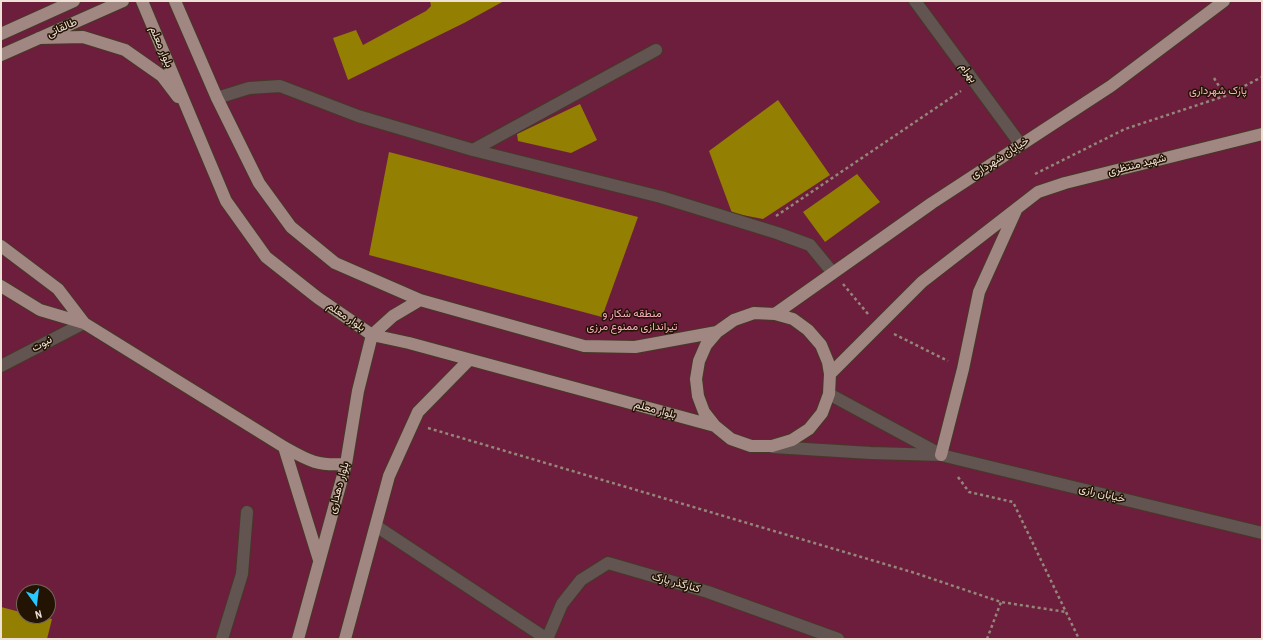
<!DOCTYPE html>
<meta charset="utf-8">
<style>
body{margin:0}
#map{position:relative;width:1263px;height:640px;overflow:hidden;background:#2d1c0b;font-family:"Archivo Narrow",sans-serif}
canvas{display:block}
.frame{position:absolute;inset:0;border:2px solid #eee2d7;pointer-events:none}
.north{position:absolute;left:16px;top:584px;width:40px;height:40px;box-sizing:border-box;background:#231303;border:1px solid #746658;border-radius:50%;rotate:166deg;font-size:11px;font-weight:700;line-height:16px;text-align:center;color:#eee2d7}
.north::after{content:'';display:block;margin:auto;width:14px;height:18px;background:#27c8fe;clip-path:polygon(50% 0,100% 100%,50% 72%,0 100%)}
</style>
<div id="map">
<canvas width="1263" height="640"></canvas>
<div class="frame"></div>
<div class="north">N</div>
</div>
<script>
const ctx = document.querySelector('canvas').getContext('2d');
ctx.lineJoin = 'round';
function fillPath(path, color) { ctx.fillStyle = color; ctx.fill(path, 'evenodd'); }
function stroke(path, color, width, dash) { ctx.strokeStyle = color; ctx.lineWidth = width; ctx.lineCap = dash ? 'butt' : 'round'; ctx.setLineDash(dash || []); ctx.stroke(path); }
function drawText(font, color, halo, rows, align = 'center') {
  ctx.font = font + ' "Archivo Narrow",Vazirmatn,sans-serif'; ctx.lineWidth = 3; ctx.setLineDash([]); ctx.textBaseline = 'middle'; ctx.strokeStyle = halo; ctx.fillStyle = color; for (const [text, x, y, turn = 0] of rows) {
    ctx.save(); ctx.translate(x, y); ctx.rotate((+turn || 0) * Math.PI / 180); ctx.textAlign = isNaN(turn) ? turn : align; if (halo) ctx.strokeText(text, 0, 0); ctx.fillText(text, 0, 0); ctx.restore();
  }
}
fillPath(new Path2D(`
 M 1,1 L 1262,1 L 1262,639 L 1,639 ZM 24,592 L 48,592 L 48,616 L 24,616 Z`), '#6d1e3d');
fillPath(new Path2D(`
 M 430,1 L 504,1 L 464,23 L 348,80 L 333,38 L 356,30 L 363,45 L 426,11 L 431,6 Z
 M 778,100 L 830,175 L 763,219 L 732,213 L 709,151 Z
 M 580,104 L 597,140 L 571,153 L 518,141 L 517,134 Z
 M 389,152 L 638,217 L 602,317 L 369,255 Z
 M 857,174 L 880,202 L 825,242 L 803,212 Z
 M 1,607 L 24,613 L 24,616 L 39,616 L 52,619 L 47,639 L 1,639 Z`), '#937f01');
const minor = new Path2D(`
 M 915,1 L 1021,145
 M 217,98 L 249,88 L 280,86 L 358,116 L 473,150 L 661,197 L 777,233 L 810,245 L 833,273
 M 473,150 L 656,50
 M 1,366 L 84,323
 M 829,394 L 938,453
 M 773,447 L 871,453 L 941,455 L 1262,533
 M 376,526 L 547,639
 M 222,639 L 242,574 L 247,512
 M 547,639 L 562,604 L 581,580 L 608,563 L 708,592 L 838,639`);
const major = new Path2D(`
 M 142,1 L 226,201 L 266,257 L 318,298 L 372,335 L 409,343 L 715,426
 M 175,1 L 217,98 L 259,183 L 291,227 L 335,263 L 420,300 L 584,346 L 635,347 L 717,332 L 734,320 L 754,313 L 775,314 L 793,319 L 808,330 L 821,345 L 828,362 L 830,374 L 829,394 L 822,413 L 809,429 L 792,440 L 772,446 L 751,446 L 731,439 L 715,426 L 704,412 L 698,396 L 696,379 L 699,361 L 706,345 L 717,332
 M 1,34 L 74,1
 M 39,38 L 83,37 L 125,50 L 162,76 L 178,97
 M 1,55 L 123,1
 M 1,246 L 58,289 L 84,323
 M 1,286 L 40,310 L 84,323 L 284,447 C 309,461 317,466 346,464
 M 775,314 L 932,203 L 1111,86 L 1224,1
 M 372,335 L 393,316 L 420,300
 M 830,374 L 922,282 L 1038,192 L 1065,183 L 1262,134
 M 284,447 L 319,560
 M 941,455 L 963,369 L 979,292 L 1017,208
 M 298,639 L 346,464 L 358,391 L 372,335
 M 345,639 L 389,476 L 418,412 L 469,360`);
stroke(minor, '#483828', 14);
stroke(major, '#483828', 14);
stroke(new Path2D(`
 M 1214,78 L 1225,96
 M 1035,174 L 1125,129 L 1225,96 L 1262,77
 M 776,216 L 961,91
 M 843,284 L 868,314
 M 894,334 L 948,361
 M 428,428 L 915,573 L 1001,602 L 1066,612
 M 958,477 L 969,492 L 1013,502 L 1079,639
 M 987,639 L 1001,602`), '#948678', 2.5, [3, 3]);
stroke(minor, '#615451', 12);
stroke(major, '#a18781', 12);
drawText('11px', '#eee2d7', '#231303', [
 ["طالقانی",62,28,-24],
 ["بلوار معلم",161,47,67],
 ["بهرام",968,73,53],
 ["خیابان شهرداری",1000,158,-33],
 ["شهید منتظری",1137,165,-14],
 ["بلوار معلم",346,317,34],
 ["نبوت",42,344,-28],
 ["بلوار معلم",655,410,15],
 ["بلوار دهداری",339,488,-75],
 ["خیابان رازی",1102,494,14],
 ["کنارگذر پارک",676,583,16]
]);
drawText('11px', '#f8acc2', '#231303', [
 ["پارک شهرداری",1218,91],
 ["منطقه شکار و",632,314],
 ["تیراندازی ممنوع مرزی",632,327]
]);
</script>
